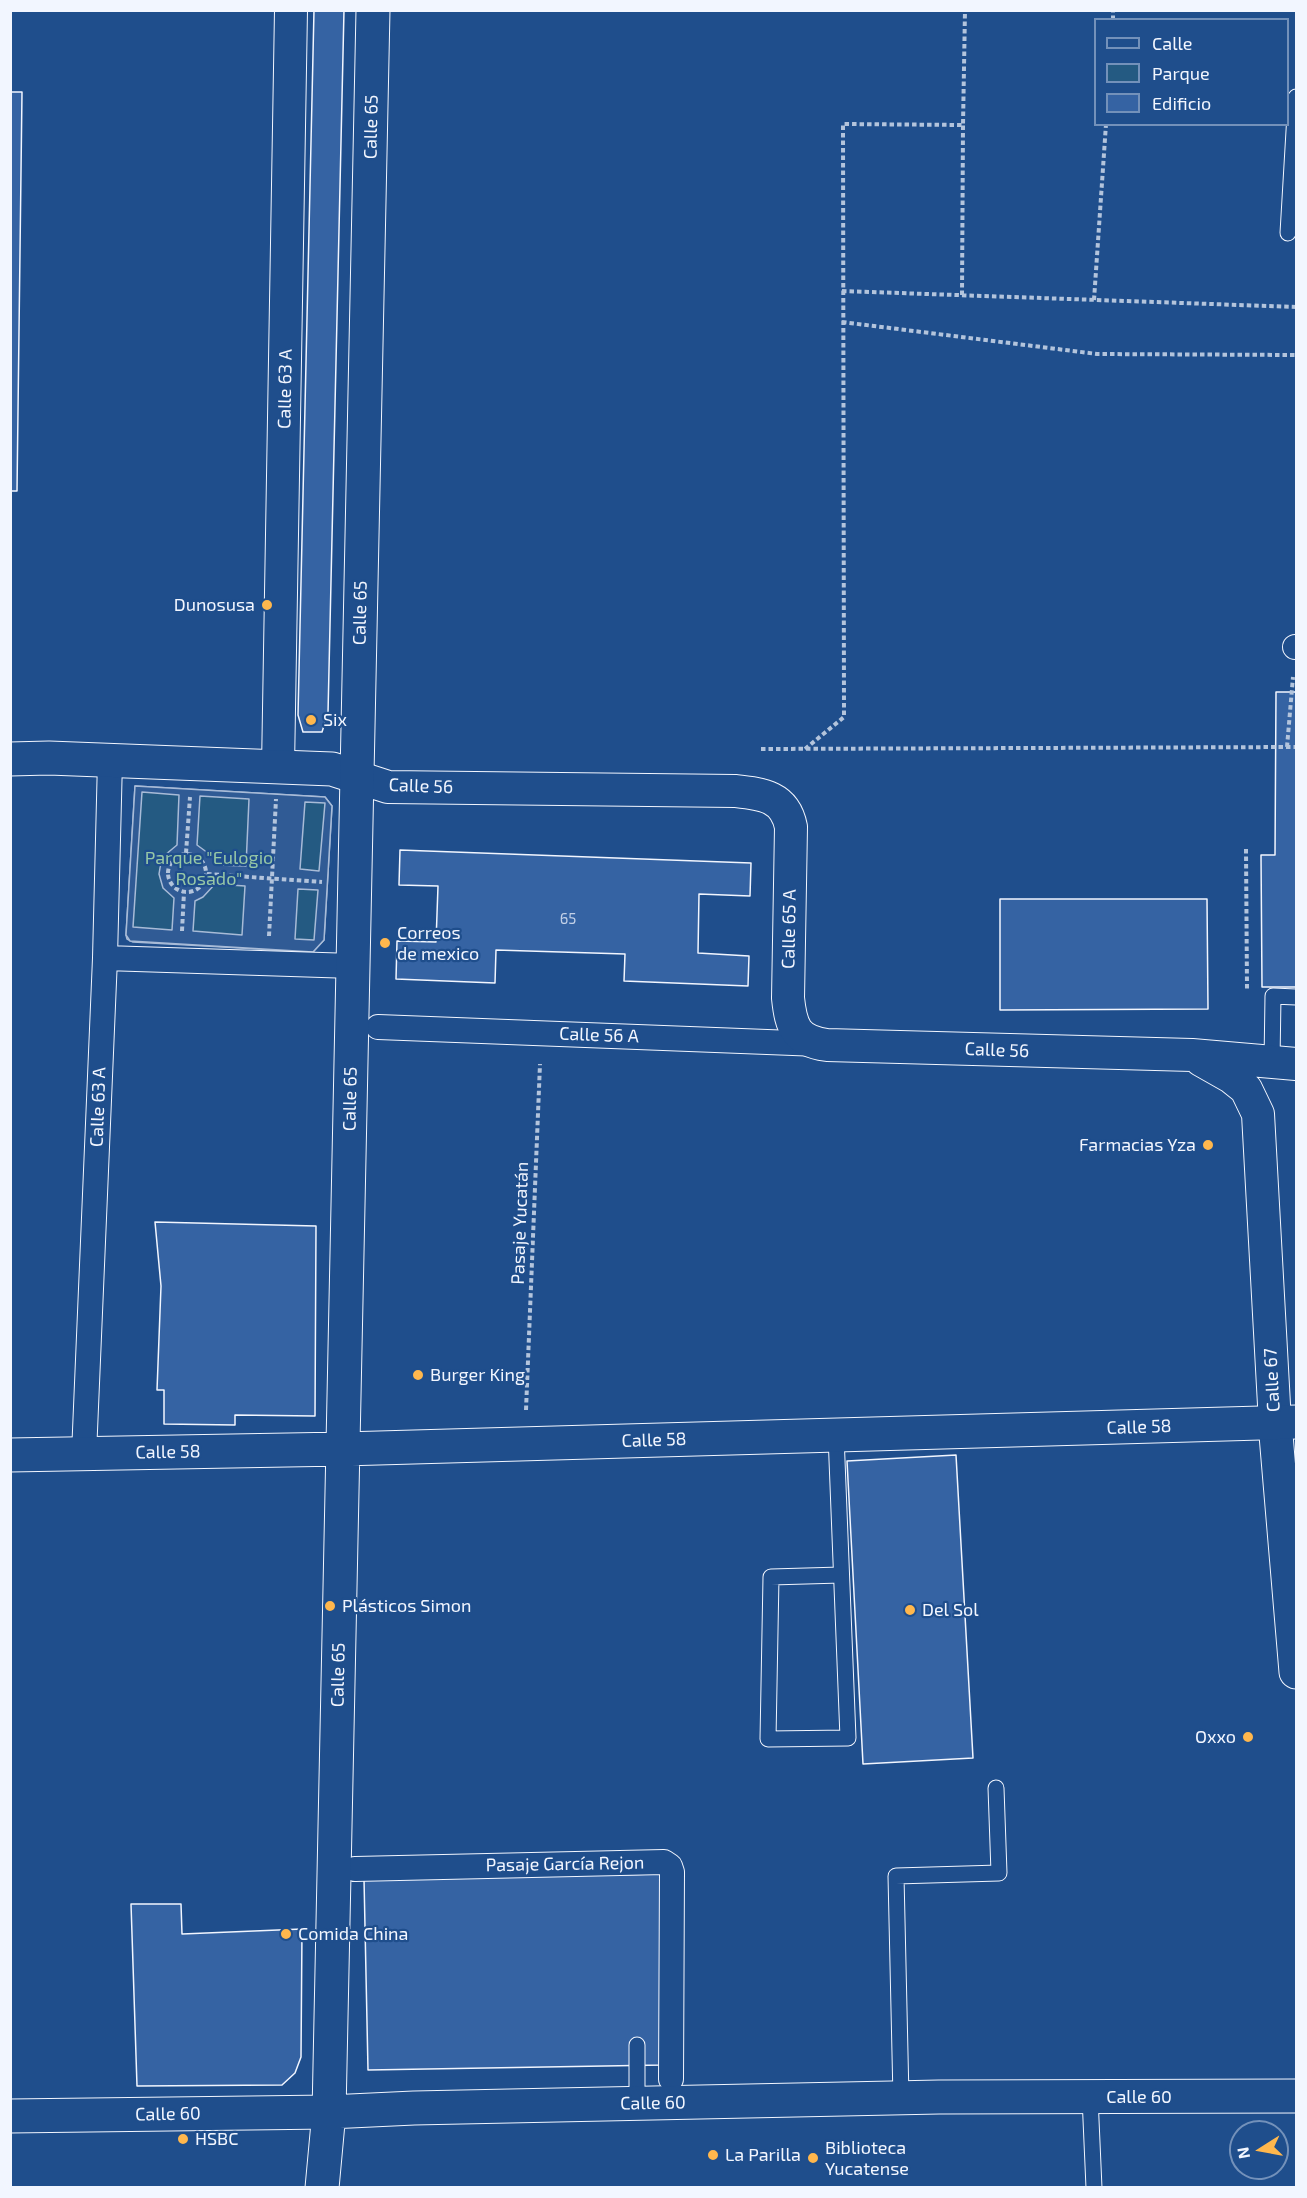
<!DOCTYPE html>
<meta charset="utf-8">
<style>
body{margin:0}
#map{position:relative;width:1307px;height:2198px;overflow:hidden;background:#1f4e8c;font-family:"Exo 2",sans-serif}
canvas{display:block}
.frame{position:absolute;inset:0;border:12px solid #f2f6ff;pointer-events:none}
.legend{position:absolute;left:1094px;top:18px;width:195px;height:108px;box-sizing:border-box;background:#1f4e8c;border:2px solid #7391ba;margin:0;padding:8px 10px;list-style:none;font-size:18px;color:#f2f6ff}
.legend li{display:flex;align-items:center;gap:12px;height:30px}
.legend b{width:30px;border:2px solid #7391ba}
.north{position:absolute;left:1229px;top:2120px;width:60px;height:60px;box-sizing:border-box;background:#1f4e8c;border:2px solid #7391ba;border-radius:50%;rotate:259deg;font-size:16px;font-weight:700;line-height:24px;text-align:center;color:#f2f6ff}
.north::after{content:'';display:block;margin:auto;width:21px;height:27px;background:#ffb74d;clip-path:polygon(50% 0,100% 100%,50% 72%,0 100%)}
</style>
<div id="map">
<canvas width="1307" height="2198"></canvas>
<div class="frame"></div>
<ul class="legend">
<li><b style="height:8px;background:#1f4e8c"></b>Calle</li>
<li><b style="height:16px;background:#245a82"></b>Parque</li>
<li><b style="height:16px;background:#3563a3"></b>Edificio</li>
</ul>
<div class="north">N</div>
</div>
<script>
const ctx = document.querySelector('canvas').getContext('2d');
ctx.lineJoin = 'round';
function fillPath(path, color) { ctx.fillStyle = color; ctx.fill(path, 'evenodd'); }
function stroke(path, color, width, dash) { ctx.strokeStyle = color; ctx.lineWidth = width; ctx.lineCap = dash ? 'butt' : 'round'; ctx.setLineDash(dash || []); ctx.stroke(path); }
function drawText(font, color, halo, rows, align = 'center') {
  ctx.font = font + ' "Exo 2",sans-serif'; ctx.lineWidth = 4.5; ctx.setLineDash([]); ctx.textBaseline = 'middle'; ctx.strokeStyle = halo; ctx.fillStyle = color; for (const [text, x, y, turn = 0] of rows) {
    ctx.save(); ctx.translate(x, y); ctx.rotate((+turn || 0) * Math.PI / 180); ctx.textAlign = isNaN(turn) ? turn : align; if (halo) ctx.strokeText(text, 0, 0); ctx.fillText(text, 0, 0); ctx.restore();
  }
}
const green = new Path2D(`
 M 135,786 L 325,797 L 332,806 L 324,940 L 313,952 L 133,942 L 127,939 L 126,935 Z`);
fillPath(green, '#245a82');
stroke(green, '#a8bbd7', 1.5);
const parking = new Path2D(`
 M 135,786 L 325,797 L 332,806 L 324,940 L 313,952 L 130,941 L 126,935 ZM 142,792 L 179,795 L 177,845 L 165,855 L 161,862 L 159,874 L 163,888 L 174,898 L 172,930 L 133,927 ZM 200,796 L 249,799 L 246,866 L 216,865 L 212,856 L 197,845 ZM 305,802 L 325,803 L 319,871 L 300,869 ZM 215,884 L 245,886 L 242,935 L 193,931 L 195,901 L 203,897 ZM 298,889 L 318,890 L 314,940 L 295,939 Z`);
fillPath(parking, '#305b95');
stroke(parking, '#a8bbd7', 1.5);
const building = new Path2D(`
 M 314,10 L 344,10 L 328,713 L 322,732 L 303,732 L 298,715 Z
 M 10,92 L 22,92 L 17,491 L 10,491 Z
 M 1276,692 L 1296,692 L 1296,987 L 1262,987 L 1261,855 L 1275,855 Z
 M 400,850 L 751,863 L 750,896 L 699,894 L 698,953 L 749,956 L 748,986 L 624,981 L 625,954 L 496,950 L 495,983 L 396,979 L 397,941 L 436,942 L 438,886 L 399,885 Z
 M 1000,899 L 1207,899 L 1208,1009 L 1000,1010 Z
 M 155,1222 L 316,1226 L 315,1416 L 235,1415 L 235,1425 L 164,1424 L 164,1390 L 157,1390 L 161,1286 Z
 M 956,1455 L 973,1758 L 863,1764 L 847,1461 Z
 M 660,1874 L 663,2065 L 368,2070 L 364,1879 Z
 M 131,1904 L 181,1904 L 182,1934 L 302,1929 L 301,2057 L 295,2073 L 282,2085 L 137,2086 Z`);
fillPath(building, '#3563a3');
stroke(building, '#f2f6ff', 1.5);
const service = new Path2D(`
 M 1288,233 L 1296,97
 M 1272,1062 L 1273,996 L 1296,997
 M 836,1435 L 848,1738 L 768,1739 L 771,1577 L 841,1575
 M 1090,2097 L 1094,2188
 M 901,2098 L 896,1876 L 999,1873 L 996,1788
 M 637,2104 L 637,2045`);
const pedestrian = new Path2D(`
 M 1295,647 L 1296,647
 M 105,958 L 353,966
 M 378,1027 L 819,1044
 M 84,1454 L 105,958 L 110,760
 M 355,1869 L 664,1862 L 670,1866 L 672,1872 L 671,2079`);
const minor = new Path2D(`
 M 278,767 L 291,10
 M 357,777 L 388,787 L 735,791 C 762,794 785,796 791,827 L 788,998 C 791,1027 796,1041 827,1045 L 1192,1055 L 1296,1064
 M 1201,1060 L 1231,1077 L 1246,1089 L 1258,1114 L 1275,1423`);
const tertiary = new Path2D(`
 M 10,759 L 49,758 L 332,769 L 357,777
 M 1275,1423 L 1296,1672`);
const secondary = new Path2D(`
 M 10,1455 L 343,1449 L 1296,1422
 M 10,2116 L 329,2112 L 414,2108 L 939,2097 L 1296,2096
 M 322,2188 L 329,2112 L 373,10`);
stroke(service, '#f2f6ff', 17);
stroke(pedestrian, '#f2f6ff', 26);
stroke(minor, '#f2f6ff', 34);
stroke(tertiary, '#f2f6ff', 35);
stroke(secondary, '#f2f6ff', 35);
stroke(new Path2D(`
 M 1113,20 L 1113,10
 M 842,291 L 1296,307
 M 962,295 L 963,125
 M 1094,300 L 1106,124
 M 842,322 L 1097,354 L 1296,355
 M 1287,747 L 1293,677
 M 761,749 L 1296,747
 M 805,749 L 844,717 L 843,124 L 963,125 L 965,10
 M 1246,849 L 1247,989
 M 186,853 L 190,797
 M168 873a19 19 0 1 1 38 0a19 19 0 1 1-38 0Z
 M 207,874 L 322,882
 M 182,931 L 184,892
 M 269,936 L 276,799
 M 526,1410 L 540,1064`), '#b3c4dc', 4, [4.5, 3]);
stroke(service, '#1f4e8c', 15);
stroke(pedestrian, '#1f4e8c', 24);
stroke(minor, '#1f4e8c', 32);
stroke(tertiary, '#1f4e8c', 33);
stroke(secondary, '#1f4e8c', 33);
for (const [x, y, r, color] of [
 [267,605,6,"#ffb74d"],
 [311,720,6,"#ffb74d"],
 [385,943,6,"#ffb74d"],
 [1208,1145,6,"#ffb74d"],
 [418,1375,6,"#ffb74d"],
 [330,1606,6,"#ffb74d"],
 [910,1610,6,"#ffb74d"],
 [1248,1737,6,"#ffb74d"],
 [286,1934,6,"#ffb74d"],
 [183,2139,6,"#ffb74d"],
 [713,2155,6,"#ffb74d"],
 [813,2158,6,"#ffb74d"]
]) { const dot = new Path2D(); dot.arc(x, y, r, 0, 2 * Math.PI); ctx.fillStyle = color; ctx.fill(dot); stroke(dot, '#1f4e8c', 2); }
drawText('15px', '#c3d1e8', null, [
 ["65",568,919]
]);
drawText('18px', '#f2f6ff', '#1f4e8c', [
 ["Calle 65",371,127,-89],
 ["Calle 63 A",285,389,-89],
 ["Calle 65",360,613,-89],
 ["Calle 56",421,786,2],
 ["Calle 65 A",789,929,-89],
 ["Calle 56 A",599,1035,2],
 ["Calle 56",997,1050,2],
 ["Calle 65",350,1099,-89],
 ["Calle 63 A",98,1107,-88],
 ["Pasaje Yucatán",520,1223,-88],
 ["Calle 67",1272,1380,-93],
 ["Calle 58",1139,1427,-2],
 ["Calle 58",654,1440,-2],
 ["Calle 58",168,1452,-1],
 ["Calle 65",338,1675,-89],
 ["Pasaje García Rejon",565,1864,-1],
 ["Calle 60",1139,2097],
 ["Calle 60",653,2103,-1],
 ["Calle 60",168,2114,-1]
]);
drawText('18px', '#f2f6ff', '#1f4e8c', [
 ["Dunosusa",255,605,"right"],
 ["Six",323,720],
 ["Correos",397,933],
 ["de mexico",397,954],
 ["Farmacias Yza",1196,1145,"right"],
 ["Burger King",430,1375],
 ["Plásticos Simon",342,1606],
 ["Del Sol",922,1610],
 ["Oxxo",1236,1737,"right"],
 ["Comida China",298,1934],
 ["HSBC",195,2139],
 ["Biblioteca",825,2148],
 ["Yucatense",825,2169],
 ["La Parilla",725,2155]
], 'left');
drawText('18px', '#97c8a6', '#1f4e8c', [
 ["Parque \"Eulogio",209,858],
 ["Rosado\"",209,879]
]);
</script>
